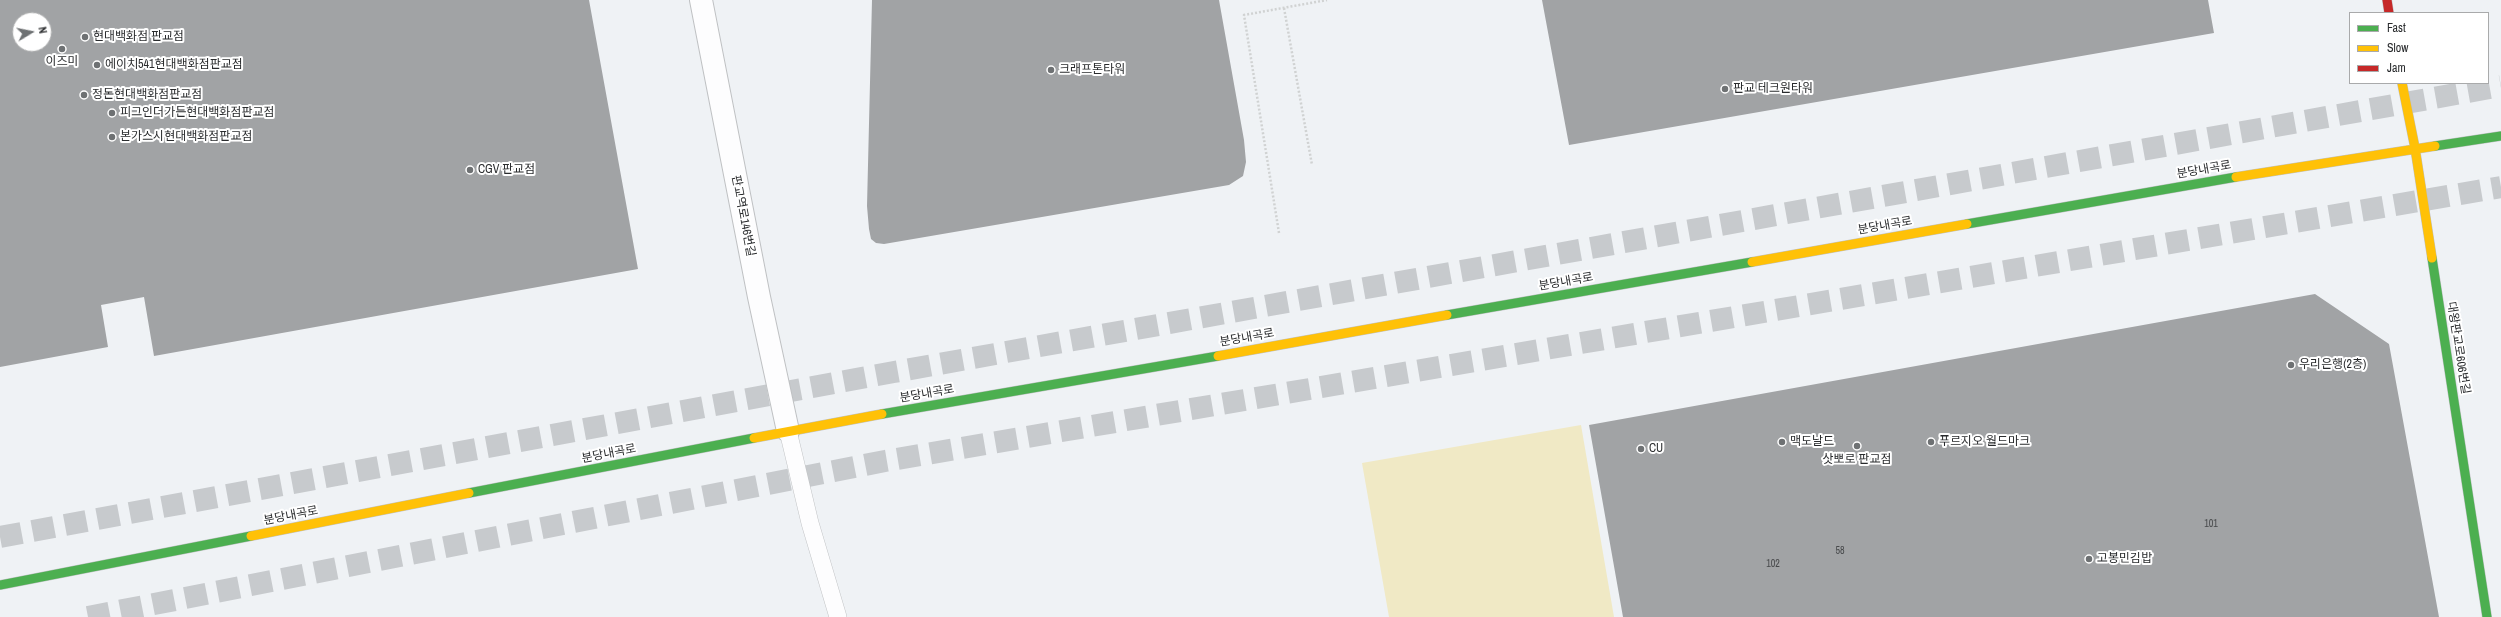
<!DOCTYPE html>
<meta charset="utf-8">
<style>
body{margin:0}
#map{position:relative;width:2501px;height:617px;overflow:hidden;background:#eff2f5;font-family:"Archivo Narrow",sans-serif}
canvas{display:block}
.legend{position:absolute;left:2349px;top:12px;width:140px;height:72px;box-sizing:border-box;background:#fff;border:1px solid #a9aaab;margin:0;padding:5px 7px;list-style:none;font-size:12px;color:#292b2d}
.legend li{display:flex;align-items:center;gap:8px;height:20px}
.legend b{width:20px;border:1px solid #a9aaab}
.north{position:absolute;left:12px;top:12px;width:40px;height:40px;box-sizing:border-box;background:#fff;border:1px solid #a9aaab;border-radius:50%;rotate:80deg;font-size:11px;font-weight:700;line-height:16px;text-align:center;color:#292b2d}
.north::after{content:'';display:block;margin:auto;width:14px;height:18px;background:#6e7173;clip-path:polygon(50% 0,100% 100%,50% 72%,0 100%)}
</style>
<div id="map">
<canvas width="2501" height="617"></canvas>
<ul class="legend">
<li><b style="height:5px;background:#4caf50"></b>Fast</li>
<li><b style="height:5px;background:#ffc107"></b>Slow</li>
<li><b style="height:5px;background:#c62828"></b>Jam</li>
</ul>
<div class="north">N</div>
</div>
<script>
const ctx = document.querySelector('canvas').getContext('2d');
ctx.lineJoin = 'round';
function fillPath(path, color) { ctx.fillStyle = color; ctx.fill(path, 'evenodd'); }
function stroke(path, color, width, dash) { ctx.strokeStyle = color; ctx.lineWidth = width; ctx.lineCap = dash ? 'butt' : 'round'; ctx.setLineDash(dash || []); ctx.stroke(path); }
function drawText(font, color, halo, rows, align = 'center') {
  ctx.font = font + ' "Archivo Narrow","Noto Sans KR",sans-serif'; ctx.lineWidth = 4; ctx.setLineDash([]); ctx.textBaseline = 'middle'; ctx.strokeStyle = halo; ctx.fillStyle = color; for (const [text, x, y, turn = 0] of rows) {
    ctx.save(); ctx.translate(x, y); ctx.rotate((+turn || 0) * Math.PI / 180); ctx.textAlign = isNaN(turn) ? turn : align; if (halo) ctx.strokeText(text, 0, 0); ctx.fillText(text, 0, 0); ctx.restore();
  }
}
fillPath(new Path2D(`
 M 1581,425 L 1614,617 L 1389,617 L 1362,463 Z`), '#f0e9c5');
fillPath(new Path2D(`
 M 0,0 L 589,0 L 638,269 L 154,356 L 144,297 L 101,305 L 108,347 L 0,367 ZM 20,20 L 44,20 L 44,44 L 20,44 Z
 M 872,0 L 1219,0 L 1244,140 L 1246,162 L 1243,176 L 1229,185 L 884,244 L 876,243 L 871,239 L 869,229 L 867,206 Z
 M 1542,0 L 2208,0 L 2214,33 L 1569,145 Z
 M 2315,294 L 2389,344 L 2439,617 L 1623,617 L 1589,425 Z`), '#a1a3a5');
stroke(new Path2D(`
 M 0,537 L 894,372 L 2501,86
 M 88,617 L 885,461 L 2501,187`), '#c7cacd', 22, [22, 11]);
const lane = new Path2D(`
 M 788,431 L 810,523 L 838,617`);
const street = new Path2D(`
 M 701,0 L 759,297 L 788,431`);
const fast = new Path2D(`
 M 2435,146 L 2501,136
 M 1967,224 L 2236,177
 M 2432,258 L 2487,617
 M 1447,315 L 1752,262
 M 882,414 L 1218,356
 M 469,493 L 754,438
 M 0,585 L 251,536`);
const slow = new Path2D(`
 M 2402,83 L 2415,148 L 2432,258
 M 2236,177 L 2435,146
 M 1752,262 L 1967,224
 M 1218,356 L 1447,315
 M 754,438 L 882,414
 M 251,536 L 469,493`);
const jam = new Path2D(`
 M 2387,0 L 2389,13`);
stroke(lane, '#bfc1c3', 18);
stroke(street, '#bfc1c3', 24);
stroke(fast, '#bfc1c3', 10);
stroke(slow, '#bfc1c3', 10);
stroke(jam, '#bfc1c3', 10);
stroke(new Path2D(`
 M 1284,8 L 1312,165
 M 1279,233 L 1244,15 L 1327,0`), '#d0d2d2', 2.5, [2, 2]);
stroke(lane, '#fdfdfe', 17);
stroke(street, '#fdfdfe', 22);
stroke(fast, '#4caf50', 9);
stroke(slow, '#ffc107', 9);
stroke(jam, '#c62828', 9);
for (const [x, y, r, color] of [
 [85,37,4,"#6e7173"],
 [62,49,4,"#6e7173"],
 [97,65,4,"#6e7173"],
 [1051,70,4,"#6e7173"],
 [1725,89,4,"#6e7173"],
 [84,95,4,"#6e7173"],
 [112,113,4,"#6e7173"],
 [112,137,4,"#6e7173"],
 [470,170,4,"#6e7173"],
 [2291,365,4,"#6e7173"],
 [1782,442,4,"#6e7173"],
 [1931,442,4,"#6e7173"],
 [1857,446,4,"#6e7173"],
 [1641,449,4,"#6e7173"],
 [2089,559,4,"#6e7173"]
]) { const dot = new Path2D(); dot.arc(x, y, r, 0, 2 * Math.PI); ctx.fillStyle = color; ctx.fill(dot); stroke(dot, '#fff', 1.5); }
drawText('10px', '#47494b', null, [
 ["101",2211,524],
 ["58",1840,551],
 ["102",1773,564]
]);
drawText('12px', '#292b2d', '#fff', [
 ["현대백화점 판교점",93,37],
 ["이즈미",62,62,"center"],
 ["에이치541현대백화점판교점",105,65],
 ["크래프톤타워",1059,70],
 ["판교 테크원타워",1733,89],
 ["정돈현대백화점판교점",92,95],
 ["피그인더가든현대백화점판교점",120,113],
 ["본가스시현대백화점판교점",120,137],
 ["CGV 판교점",478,170],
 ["우리은행(2층)",2299,365],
 ["맥도날드",1790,442],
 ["푸르지오 월드마크",1939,442],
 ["CU",1649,449],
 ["삿뽀로 판교점",1857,460,"center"],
 ["고봉민김밥",2097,559]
], 'left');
drawText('12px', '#292b2d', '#fff', [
 ["분당내곡로",2204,170,-10],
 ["판교역로146번길",743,216,79],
 ["분당내곡로",1885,226,-10],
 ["분당내곡로",1566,282,-10],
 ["분당내곡로",1247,338,-10],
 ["대왕판교로606번길",2458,348,81],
 ["분당내곡로",927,394,-10],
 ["분당내곡로",609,454,-11],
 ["분당내곡로",291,516,-11]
]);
</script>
